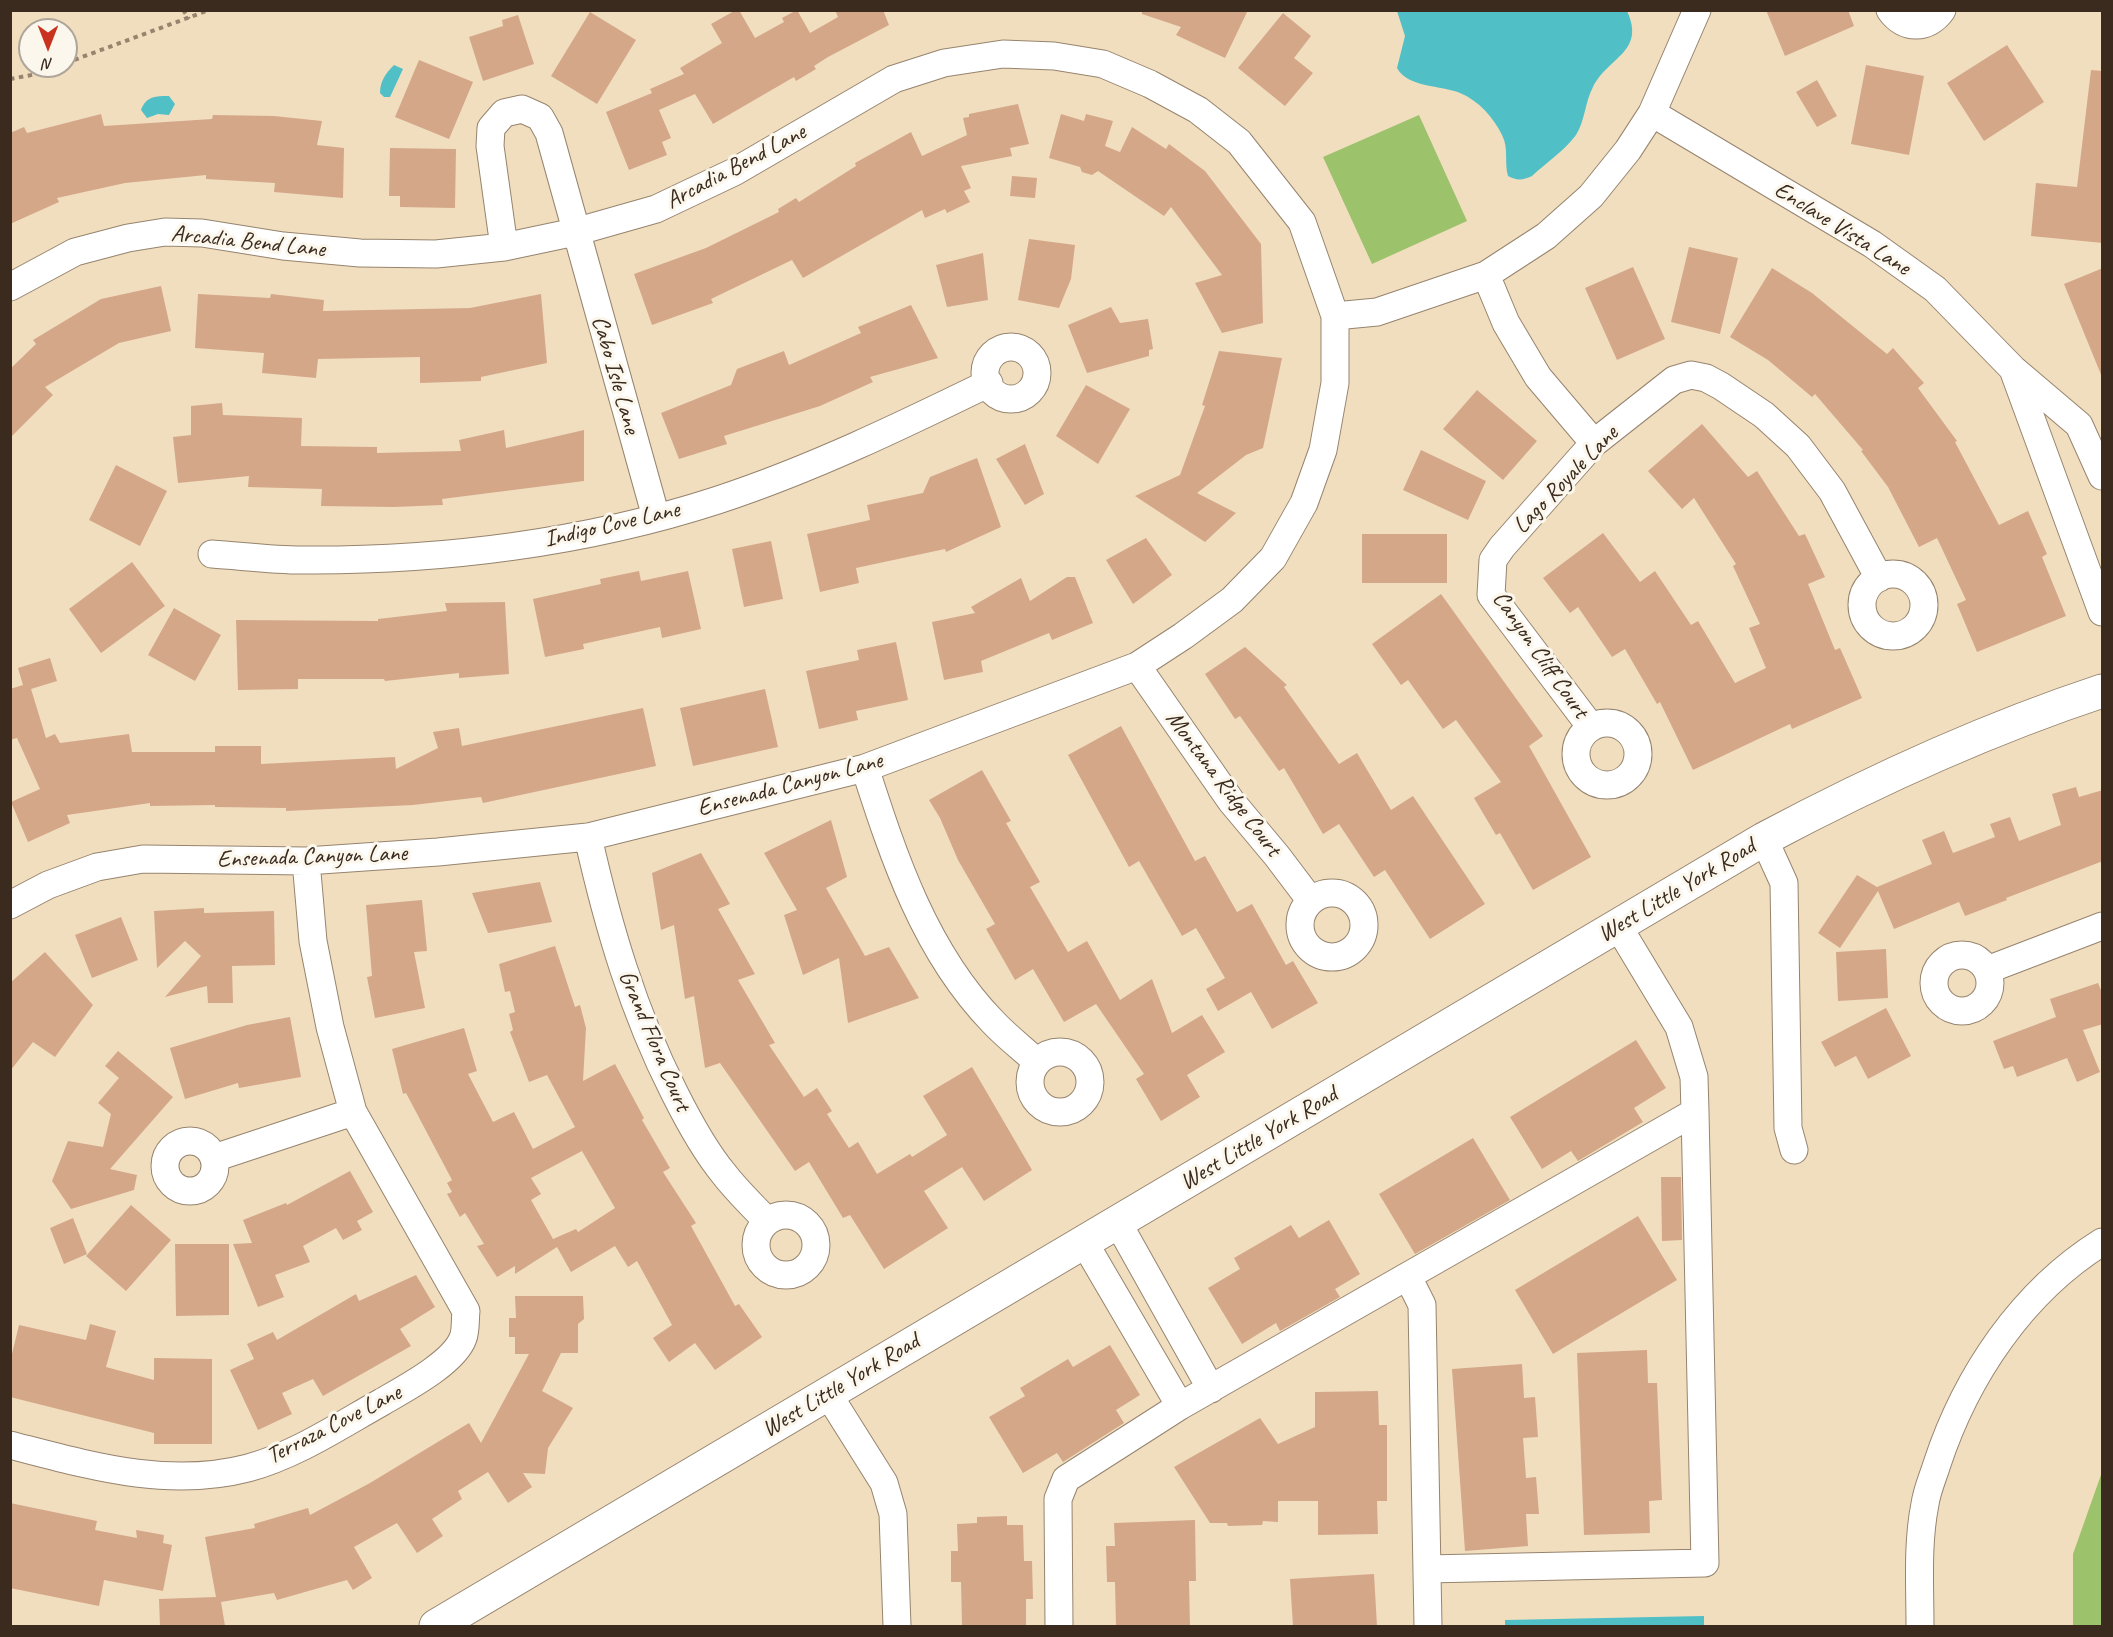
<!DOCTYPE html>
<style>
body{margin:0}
#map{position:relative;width:2113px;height:1637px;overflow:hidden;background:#f1debf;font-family:Caveat,sans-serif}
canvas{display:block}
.frame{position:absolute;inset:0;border:12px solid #3b2a1e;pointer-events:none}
.north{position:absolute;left:18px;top:18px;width:60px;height:60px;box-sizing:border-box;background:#fbf7ec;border:2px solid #aea59a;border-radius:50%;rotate:180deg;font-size:16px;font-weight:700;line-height:24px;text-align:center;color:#3b2a1e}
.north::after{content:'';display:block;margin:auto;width:21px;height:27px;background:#c8321e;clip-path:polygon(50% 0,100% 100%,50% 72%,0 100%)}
</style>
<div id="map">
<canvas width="2113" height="1637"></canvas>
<div class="frame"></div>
<div class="north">N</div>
</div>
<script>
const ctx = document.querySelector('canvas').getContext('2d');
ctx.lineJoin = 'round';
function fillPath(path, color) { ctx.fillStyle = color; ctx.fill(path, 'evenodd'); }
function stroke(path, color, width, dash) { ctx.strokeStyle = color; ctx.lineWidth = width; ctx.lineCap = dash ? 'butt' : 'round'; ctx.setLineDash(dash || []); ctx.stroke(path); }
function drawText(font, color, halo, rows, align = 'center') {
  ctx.font = font + ' Caveat,sans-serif'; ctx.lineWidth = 6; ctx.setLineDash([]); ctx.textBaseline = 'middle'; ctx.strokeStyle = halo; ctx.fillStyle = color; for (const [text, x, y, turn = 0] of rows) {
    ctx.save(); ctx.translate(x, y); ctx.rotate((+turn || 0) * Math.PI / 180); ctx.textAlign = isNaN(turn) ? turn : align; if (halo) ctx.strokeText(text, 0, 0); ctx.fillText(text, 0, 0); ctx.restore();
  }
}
fillPath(new Path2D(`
 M 1419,115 L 1467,221 L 1372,264 L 1323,157 Z
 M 2102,1472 L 2102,1626 L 2073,1626 L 2073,1554 Z`), '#9dc26c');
fillPath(new Path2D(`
 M 1494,10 L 1627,11 C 1646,52 1608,57 1593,87 C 1585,102 1585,121 1576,135 C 1565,150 1546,163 1532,176 C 1523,180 1517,181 1508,176 C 1504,162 1509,148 1502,135 C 1493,117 1479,101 1460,93 C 1441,85 1408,88 1397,68 L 1405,36 L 1397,11 Z
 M 394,65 L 403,69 L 390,97 L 384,97 L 380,93 C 380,81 386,73 394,65 Z
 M 169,96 L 175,104 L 169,115 L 158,114 L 147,118 L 141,110 C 146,96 156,96 169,96 Z
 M 1704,1616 L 1704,1626 L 1505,1626 L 1505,1620 Z`), '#51bfc6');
fillPath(new Path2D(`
 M 736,10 L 739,10 L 755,38 L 784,22 L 782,18 L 797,10 L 810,33 L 838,17 L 835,10 L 883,10 L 889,25 L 828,57 L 814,66 L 816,69 L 796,81 L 794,77 L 713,124 L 695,94 L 659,110 L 671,138 L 662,142 L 667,155 L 629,170 L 606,112 L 652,93 L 650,89 L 684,74 L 680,68 L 722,43 L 711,24 Z
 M 1142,10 L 1248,10 L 1225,58 L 1176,35 L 1181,27 L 1142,14 Z
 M 1766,10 L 1848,10 L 1854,26 L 1785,56 Z
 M 590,12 L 636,40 L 597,104 L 551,76 Z
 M 1283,13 L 1311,36 L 1294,58 L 1313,73 L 1285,106 L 1238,68 Z
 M 518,15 L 534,64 L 483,81 L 469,37 L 503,26 L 502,20 Z
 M 2007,45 L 2044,102 L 1984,141 L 1947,83 Z
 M 419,60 L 473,82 L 449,139 L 395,117 Z
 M 1866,65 L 1924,76 L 1909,155 L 1851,144 Z
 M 2091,70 L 2103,71 L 2103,243 L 2031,236 L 2036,183 L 2077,187 Z
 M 1817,80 L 1837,116 L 1817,127 L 1796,92 Z
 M 1018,104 L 1029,144 L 1010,148 L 1012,156 L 961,166 L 971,188 L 964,191 L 970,202 L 947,213 L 945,209 L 925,218 L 922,210 L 803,278 L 792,260 L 711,299 L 713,303 L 652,325 L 634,274 L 706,248 L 779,212 L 778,209 L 796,198 L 799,202 L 856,166 L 855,163 L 911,132 L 922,156 L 967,135 L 963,118 L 969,117 L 969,114 Z
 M 101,114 L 104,126 L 212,119 L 213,115 L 274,116 L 322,121 L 317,145 L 344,148 L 343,198 L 274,192 L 275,183 L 206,179 L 206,175 L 125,183 L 57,198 L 59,202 L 10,224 L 10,133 L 24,127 L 27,133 Z
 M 1061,114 L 1084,121 L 1086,114 L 1113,121 L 1105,146 L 1120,152 L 1132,127 L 1166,149 L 1169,144 L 1205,171 L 1261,244 L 1263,323 L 1222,333 L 1195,283 L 1222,275 L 1171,207 L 1164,216 L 1098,171 L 1092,175 L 1082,172 L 1080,167 L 1049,158 Z
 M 390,148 L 456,149 L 455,208 L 400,207 L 400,196 L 389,196 Z
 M 1012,176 L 1037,178 L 1035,198 L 1010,196 Z
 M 1029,239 L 1075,245 L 1071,279 L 1059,308 L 1018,300 Z
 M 1689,247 L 1738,258 L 1720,334 L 1671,322 Z
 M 983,253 L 988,300 L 947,307 L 936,265 Z
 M 1633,267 L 1665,339 L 1617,360 L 1585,288 Z
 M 1772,268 L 1812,293 L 1887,354 L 1893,348 L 1924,383 L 1918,388 L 1957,441 L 1955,442 L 1999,525 L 2028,511 L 2047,554 L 2042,557 L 2066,616 L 1977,652 L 1957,604 L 1966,600 L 1937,538 L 1919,547 L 1888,487 L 1861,451 L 1863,450 L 1815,394 L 1812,397 L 1768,360 L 1730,337 Z
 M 2103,268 L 2103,377 L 2102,377 L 2064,284 Z
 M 161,286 L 171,331 L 119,343 L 45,387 L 53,395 L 10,438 L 10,369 L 36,344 L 33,340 L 101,299 Z
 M 198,294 L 270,298 L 271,294 L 324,300 L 323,311 L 470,308 L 541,294 L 547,363 L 481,377 L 481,381 L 420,383 L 420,357 L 318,359 L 316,378 L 262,373 L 264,353 L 195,348 Z
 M 911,305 L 938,358 L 870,377 L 873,382 L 820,406 L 724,436 L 727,444 L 679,459 L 661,413 L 731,385 L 737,369 L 784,351 L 789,365 L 861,333 L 858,327 Z
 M 1111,307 L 1120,323 L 1148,319 L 1153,349 L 1149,350 L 1149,356 L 1087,373 L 1068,325 Z
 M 1219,351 L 1282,358 L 1263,448 L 1246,455 L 1197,493 L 1236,513 L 1205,542 L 1135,496 L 1180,475 L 1205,406 L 1202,405 Z
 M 1086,385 L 1130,409 L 1098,464 L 1056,436 Z
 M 1477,390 L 1537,441 L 1503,480 L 1443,429 Z
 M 222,403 L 223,415 L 302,418 L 301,446 L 377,447 L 377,453 L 461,451 L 459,440 L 504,430 L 506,448 L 584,430 L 584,481 L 442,499 L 443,505 L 394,507 L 321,506 L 322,489 L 248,487 L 249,476 L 178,483 L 173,437 L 191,435 L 191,406 Z
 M 1702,424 L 1748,477 L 1757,471 L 1799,536 L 1805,534 L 1825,577 L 1808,584 L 1835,650 L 1840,648 L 1862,698 L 1792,729 L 1790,724 L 1693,770 L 1660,702 L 1657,704 L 1625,649 L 1612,657 L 1578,607 L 1570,613 L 1543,578 L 1603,533 L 1640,582 L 1655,571 L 1691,625 L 1698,621 L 1735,683 L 1766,668 L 1749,628 L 1760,624 L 1733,566 L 1736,564 L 1694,498 L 1682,509 L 1648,471 Z
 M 1025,444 L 1044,494 L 1025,505 L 996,459 Z
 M 1421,450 L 1486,481 L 1468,520 L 1403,490 Z
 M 977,458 L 1001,527 L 946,552 L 945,549 L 856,568 L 859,583 L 820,592 L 807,534 L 870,520 L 867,505 L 923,493 L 930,477 Z
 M 116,465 L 167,491 L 140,546 L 89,520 Z
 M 1362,534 L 1447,534 L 1447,583 L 1362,583 Z
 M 1146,538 L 1172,575 L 1133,604 L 1106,560 Z
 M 771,541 L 783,599 L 744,607 L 732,549 Z
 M 132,562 L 165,606 L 101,653 L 69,609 Z
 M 639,571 L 641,581 L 688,571 L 701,629 L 662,638 L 660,627 L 583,644 L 584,649 L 545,657 L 533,599 L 601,584 L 600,579 Z
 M 1067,577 L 1075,577 L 1093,623 L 1052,640 L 1049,633 L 981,661 L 983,672 L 944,680 L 932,622 L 975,613 L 971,607 L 1021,578 L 1030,601 Z
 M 1441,594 L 1543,736 L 1529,746 L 1591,857 L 1533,890 L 1500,833 L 1496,835 L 1474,798 L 1501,782 L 1456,720 L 1443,729 L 1408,680 L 1401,685 L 1372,644 Z
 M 505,602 L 509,674 L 459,678 L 459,673 L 385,681 L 384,679 L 298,679 L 298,689 L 238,690 L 236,620 L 378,621 L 378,619 L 447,611 L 445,603 Z
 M 174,608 L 221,635 L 195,681 L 148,655 Z
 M 896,642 L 908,700 L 856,711 L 858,720 L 819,729 L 806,671 L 859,660 L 857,650 Z
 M 1245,647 L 1287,685 L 1284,687 L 1339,764 L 1357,753 L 1391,810 L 1413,796 L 1485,904 L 1430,939 L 1385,870 L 1374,877 L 1339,824 L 1323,834 L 1284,768 L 1279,771 L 1240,716 L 1235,719 L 1205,674 Z
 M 50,658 L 57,681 L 31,689 L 46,738 L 55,734 L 60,743 L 129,734 L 132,752 L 215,752 L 215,746 L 261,746 L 261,764 L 395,757 L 396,769 L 438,748 L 433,732 L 459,728 L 462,746 L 643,708 L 656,766 L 483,803 L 481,797 L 413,805 L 286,811 L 286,808 L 215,807 L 215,805 L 150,806 L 150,803 L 67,815 L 70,823 L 28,842 L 11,802 L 40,789 L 17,738 L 10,740 L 10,689 L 23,685 L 18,668 Z
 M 765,689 L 778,747 L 693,766 L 680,708 Z
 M 1121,726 L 1195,861 L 1205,856 L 1237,912 L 1252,904 L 1286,965 L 1293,961 L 1318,1003 L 1272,1029 L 1251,992 L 1218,1011 L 1206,989 L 1225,978 L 1196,928 L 1182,936 L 1139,861 L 1129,867 L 1068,755 Z
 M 982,770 L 1011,821 L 1006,823 L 1040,882 L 1030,887 L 1068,952 L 1087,941 L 1120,1000 L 1152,979 L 1172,1033 L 1202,1015 L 1225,1052 L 1187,1075 L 1200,1097 L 1161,1121 L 1136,1079 L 1144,1074 L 1096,1004 L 1064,1022 L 1033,969 L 1015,980 L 986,929 L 995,924 L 958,860 L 940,818 L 929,800 Z
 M 2076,787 L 2079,797 L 2103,790 L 2103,861 L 2006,898 L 2007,900 L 1965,916 L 1959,902 L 1894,929 L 1878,891 L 1840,948 L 1818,933 L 1857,875 L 1877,887 L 1932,864 L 1922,840 L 1944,831 L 1953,853 L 1995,837 L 1990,824 L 2010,817 L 2019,841 L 2061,825 L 2052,794 Z
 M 831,820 L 847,877 L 826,888 L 865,956 L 889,947 L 919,998 L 848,1023 L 839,958 L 803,975 L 784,915 L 797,910 L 764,853 Z
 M 701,853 L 730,904 L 718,909 L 755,974 L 738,980 L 775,1043 L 769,1045 L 804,1097 L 817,1088 L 832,1111 L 827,1114 L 849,1148 L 858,1142 L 877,1174 L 910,1154 L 912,1157 L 947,1135 L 923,1096 L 972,1067 L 1032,1170 L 984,1201 L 962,1167 L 924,1191 L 948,1228 L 884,1269 L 850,1215 L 843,1218 L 809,1162 L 795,1171 L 720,1063 L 705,1068 L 694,996 L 685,999 L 674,925 L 661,930 L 652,873 Z
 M 540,882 L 552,922 L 488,933 L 472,893 Z
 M 422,900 L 427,951 L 414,952 L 425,1008 L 375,1018 L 367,977 L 372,976 L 366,905 Z
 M 204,908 L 204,913 L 274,911 L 275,965 L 232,966 L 233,1003 L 208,1003 L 207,986 L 165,997 L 201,956 L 185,941 L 157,968 L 154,911 Z
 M 121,917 L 138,960 L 92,978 L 75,935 Z
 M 555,946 L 575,1007 L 580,1005 L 586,1028 L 583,1081 L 615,1064 L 644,1118 L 642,1120 L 670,1168 L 663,1172 L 696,1223 L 691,1226 L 735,1306 L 739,1304 L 762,1337 L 715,1370 L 695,1343 L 669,1362 L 653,1338 L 672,1325 L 637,1261 L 628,1267 L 615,1246 L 571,1272 L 557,1247 L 515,1274 L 515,1266 L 497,1277 L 477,1246 L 484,1244 L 465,1213 L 460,1217 L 447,1194 L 452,1192 L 447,1183 L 452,1180 L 406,1093 L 403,1094 L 392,1049 L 464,1028 L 477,1071 L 468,1074 L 493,1122 L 514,1112 L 533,1149 L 575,1127 L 547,1075 L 529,1082 L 510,1032 L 513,1030 L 509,1014 L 515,1012 L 510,991 L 505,992 L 499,964 ZM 582,1151 L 615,1208 L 578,1232 L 576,1229 L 553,1239 L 531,1200 L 541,1194 L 531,1178 Z
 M 1886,949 L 1888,998 L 1838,1001 L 1836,952 Z
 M 45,952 L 93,1005 L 55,1057 L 33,1042 L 10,1071 L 10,983 Z
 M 2098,983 L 2103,995 L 2103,1024 L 2083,1030 L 2100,1072 L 2077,1082 L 2067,1058 L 2017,1077 L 2013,1066 L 2004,1069 L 1993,1041 L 2056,1017 L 2050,999 Z
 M 1886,1008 L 1911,1056 L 1868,1079 L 1856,1056 L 1835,1067 L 1821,1042 Z
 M 290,1017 L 301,1077 L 239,1088 L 238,1083 L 185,1099 L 170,1048 L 247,1025 Z
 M 1636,1040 L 1666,1088 L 1634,1108 L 1643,1122 L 1578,1161 L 1571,1151 L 1542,1169 L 1510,1117 Z
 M 118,1051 L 173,1097 L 110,1169 L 137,1175 L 134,1190 L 71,1209 L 52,1181 L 68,1141 L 103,1147 L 111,1114 L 98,1103 L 119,1078 L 105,1066 Z
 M 1473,1138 L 1510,1200 L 1415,1254 L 1379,1194 Z
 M 350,1171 L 373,1212 L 357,1221 L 362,1230 L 343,1240 L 336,1228 L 303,1246 L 310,1262 L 275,1275 L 284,1297 L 258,1307 L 233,1244 L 252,1243 L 243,1220 L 286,1203 L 287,1205 Z
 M 1661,1177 L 1681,1177 L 1682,1240 L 1662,1241 Z
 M 131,1205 L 171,1240 L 126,1291 L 86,1256 Z
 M 1638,1216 L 1677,1280 L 1553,1354 L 1515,1290 Z
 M 73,1218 L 87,1254 L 64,1264 L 50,1228 Z
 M 1329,1220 L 1360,1274 L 1335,1289 L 1340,1297 L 1280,1331 L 1276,1323 L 1242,1344 L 1208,1288 L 1240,1269 L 1234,1258 L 1291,1225 L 1299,1238 Z
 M 175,1244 L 229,1244 L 229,1315 L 176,1316 Z
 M 416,1275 L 435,1307 L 400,1329 L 411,1346 L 323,1396 L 313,1379 L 282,1393 L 292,1414 L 258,1430 L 230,1370 L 254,1359 L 247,1344 L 273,1332 L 277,1340 L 356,1294 L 359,1301 Z
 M 515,1296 L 583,1296 L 584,1319 L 578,1324 L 578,1353 L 561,1353 L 542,1391 L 573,1408 L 548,1448 L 545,1474 L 523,1473 L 532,1487 L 508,1503 L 488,1472 L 458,1491 L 462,1499 L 432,1519 L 443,1536 L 417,1553 L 397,1523 L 354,1547 L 372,1578 L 353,1590 L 347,1580 L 277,1600 L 274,1593 L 221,1602 L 225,1626 L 160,1626 L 159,1599 L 216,1597 L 205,1537 L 255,1528 L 254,1524 L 308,1508 L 310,1515 L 370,1483 L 469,1423 L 481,1443 L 529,1354 L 515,1354 L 515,1337 L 509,1337 L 509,1318 L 516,1318 Z
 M 90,1324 L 116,1331 L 106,1367 L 154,1380 L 154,1358 L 212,1359 L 212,1444 L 154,1444 L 154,1433 L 10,1397 L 10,1362 L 19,1325 L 86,1340 Z
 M 1110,1345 L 1140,1395 L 1116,1410 L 1124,1423 L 1063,1462 L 1057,1453 L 1023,1473 L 989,1417 L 1025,1396 L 1020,1388 L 1068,1359 L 1073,1367 Z
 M 1647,1350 L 1648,1383 L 1657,1383 L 1662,1500 L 1649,1501 L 1650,1533 L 1584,1535 L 1577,1353 Z
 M 1522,1364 L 1524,1398 L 1535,1397 L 1538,1437 L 1523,1438 L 1526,1478 L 1536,1477 L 1539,1514 L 1526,1514 L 1528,1546 L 1465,1551 L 1452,1369 Z
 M 1378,1391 L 1379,1425 L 1387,1425 L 1387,1501 L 1377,1501 L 1378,1534 L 1318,1535 L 1318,1501 L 1278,1501 L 1278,1522 L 1263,1521 L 1262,1525 L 1228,1526 L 1227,1523 L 1210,1523 L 1174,1467 L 1260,1418 L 1278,1444 L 1315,1427 L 1315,1392 Z
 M 10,1503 L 97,1521 L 95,1530 L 137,1538 L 136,1530 L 164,1535 L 163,1543 L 172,1545 L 163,1591 L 104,1580 L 99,1606 L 10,1588 Z
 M 1007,1516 L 1007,1525 L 1023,1525 L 1024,1561 L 1032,1561 L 1033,1599 L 1026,1599 L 1026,1626 L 962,1626 L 961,1582 L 951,1582 L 951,1551 L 958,1551 L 957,1524 L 977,1523 L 977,1517 Z
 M 1195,1520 L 1196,1581 L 1189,1581 L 1190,1626 L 1116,1626 L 1115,1582 L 1107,1582 L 1106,1546 L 1115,1546 L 1114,1523 Z
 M 1374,1574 L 1377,1626 L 1293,1626 L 1290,1579 Z`), '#d4a789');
const minor = new Path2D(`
 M 1890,10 C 1904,30 1928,30 1942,10
 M 1652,113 L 1872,244 L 1935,289 L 2013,369 L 2079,425 L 2102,476
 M 504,247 L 490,146 L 491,128 L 504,113 L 522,109 L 540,117 L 549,133 L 656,517
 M 1486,275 L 1506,323 L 1538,377 L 1594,443
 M 10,287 L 75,252 L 128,238 L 165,232 L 202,233 L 283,246 L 360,253 L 436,254 L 504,247 L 575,232 L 656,209 L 734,172 L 894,79 L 944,63 L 1003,54 L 1054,56 L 1103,64 L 1150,84 L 1198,110 L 1239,142 L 1302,222 L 1335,316 L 1335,383 L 1323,450 L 1304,503 L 1273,558 L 1232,600 L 1183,636 L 1137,666 L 865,768 L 588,837 L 438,852 L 306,861 L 143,859 L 97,867 L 48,885 L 10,905
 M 1335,316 L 1377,312 L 1486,275 L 1546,236 L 1591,196 L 1628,150 L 1652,113 L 1697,10
 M985 373a26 26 0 1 1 52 0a26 26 0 1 1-52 0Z
 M 2014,372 L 2102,612
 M 212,554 C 242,556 272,560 302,560 C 441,561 586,543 718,500 C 812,469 901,426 989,383
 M1862 605a31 31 0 1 1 62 0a31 31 0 1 1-62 0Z
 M 1137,666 L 1231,801 L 1277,856 L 1311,901
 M1576 754a31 31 0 1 1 62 0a31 31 0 1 1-62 0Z
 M 1591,727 L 1491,595 L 1493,560 L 1502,547 L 1594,443 L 1674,380 L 1691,375 L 1706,378 L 1721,386 L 1764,415 L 1798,446 L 1832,491 L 1879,578
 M 865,768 C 894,858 925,952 993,1022 C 1006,1036 1023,1049 1037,1062
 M 588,837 C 608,926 633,1011 674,1092 C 688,1120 704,1150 724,1174 C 737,1191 753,1206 767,1221
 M 1764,839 L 1784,883 L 1788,1128 L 1794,1150
 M1300 925a32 32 0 1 1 64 0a32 32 0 1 1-64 0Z
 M 1618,926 L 1679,1027 L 1694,1077 L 1695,1112
 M1934 983a28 28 0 1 1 56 0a28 28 0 1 1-56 0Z
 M 1987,970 L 2102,926
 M1030 1082a30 30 0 1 1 60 0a30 30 0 1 1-60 0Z
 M165 1166a25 25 0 1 1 50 0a25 25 0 1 1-50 0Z
 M 214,1158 L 353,1112
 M756 1245a30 30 0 1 1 60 0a30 30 0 1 1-60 0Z
 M 1118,1223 L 1211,1389
 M 1084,1242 L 1180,1406
 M 1408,1277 L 1422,1305 L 1428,1626
 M 828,1394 L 884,1483 L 893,1514 L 897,1626
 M 10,1445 C 88,1465 167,1489 248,1468 C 296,1455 339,1426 382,1402 C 404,1389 454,1363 463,1338 C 466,1331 465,1319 466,1311 L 353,1112 L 330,1027 L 313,941 L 306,861
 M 1059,1626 L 1058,1499 L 1066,1479 L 1180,1406 L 1695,1112 L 1705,1563 L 1427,1569
 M 1920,1626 C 1920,1586 1917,1544 1925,1504 C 1927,1490 1933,1477 1937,1464 C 1966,1376 2022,1292 2102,1242`);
const major = new Path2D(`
 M 436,1626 L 1764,839 C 1873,781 1984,730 2102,691`);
stroke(minor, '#96846e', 29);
stroke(major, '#96846e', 35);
stroke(new Path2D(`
 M 183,10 L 189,19
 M 66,63 L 209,10
 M 10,79 L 37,74 L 58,66`), '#96846e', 4, [4.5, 4.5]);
stroke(minor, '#fff', 27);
stroke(major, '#fff', 33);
drawText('24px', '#3b2a1e', '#fbf7ec', [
 ["Arcadia Bend Lane",736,167,-28],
 ["Enclave Vista Lane",1842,229,32],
 ["Arcadia Bend Lane",248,242,6],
 ["Cabo Isle Lane",615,375,74],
 ["Lago Royale Lane",1566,480,-46],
 ["Indigo Cove Lane",612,525,-13],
 ["Canyon Cliff Court",1540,655,55],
 ["Montana Ridge Court",1223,784,53],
 ["Ensenada Canyon Lane",790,785,-15],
 ["Ensenada Canyon Lane",312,857,-2],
 ["West Little York Road",1677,891,-31],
 ["Grand Flora Court",654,1041,67],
 ["West Little York Road",1259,1139,-31],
 ["West Little York Road",841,1386,-31],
 ["Terraza Cove Lane",334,1425,-27]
]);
</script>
